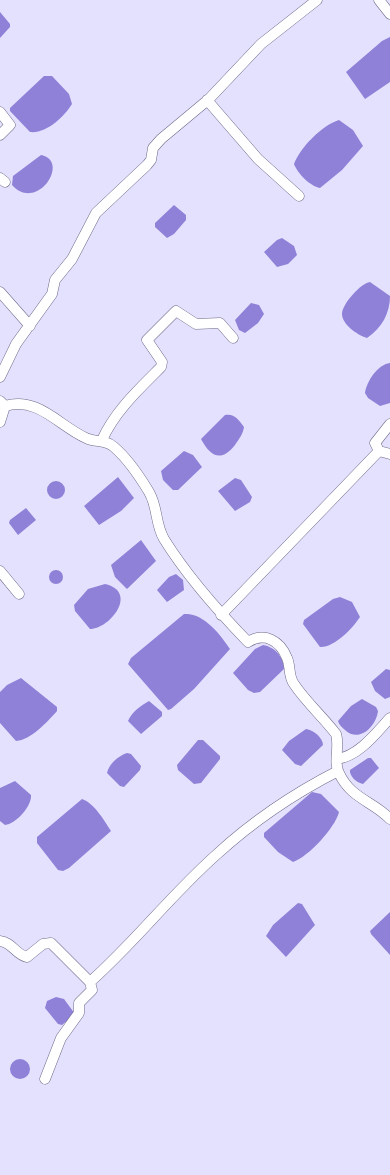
<!DOCTYPE html>
<style>
body{margin:0}
canvas{display:block;background:#e3e1fd}
</style>
<canvas width="390" height="1175"></canvas>
<script>
const ctx = document.querySelector('canvas').getContext('2d');
ctx.lineJoin = 'round';
function fillPath(path, color) { ctx.fillStyle = color; ctx.fill(path, 'evenodd'); }
function stroke(path, color, width, dash) { ctx.strokeStyle = color; ctx.lineWidth = width; ctx.lineCap = dash ? 'butt' : 'round'; ctx.setLineDash(dash || []); ctx.stroke(path); }
fillPath(new Path2D(`
 M 0,12 L 10,24 L 10,27 L 0,38 Z
 M 390,37 L 390,82 L 365,99 L 346,72 L 382,41 Z
 M 44,76 L 52,76 L 69,94 L 72,104 C 64,117 46,134 30,132 L 10,111 L 10,108 Z
 M 339,120 L 353,130 L 363,146 L 342,170 L 320,188 C 310,186 298,174 294,164 C 300,148 322,125 339,120 Z
 M 41,155 C 71,161 37,213 12,185 L 13,176 Z
 M 174,205 L 186,215 L 186,220 L 174,234 L 167,238 L 155,227 L 155,223 Z
 M 282,238 L 294,246 L 297,255 L 288,264 L 277,267 L 264,252 L 277,240 Z
 M 370,282 L 390,296 C 390,313 382,328 367,338 C 357,335 342,324 342,314 C 342,304 361,283 370,282 Z
 M 251,303 L 259,305 L 264,314 L 258,323 L 245,333 L 239,330 L 235,320 Z
 M 390,363 L 390,403 L 380,406 L 368,398 L 365,393 C 367,381 377,365 390,363 Z
 M 225,415 C 234,413 239,420 244,427 C 243,434 239,439 235,445 C 221,463 210,456 201,439 Z
 M 184,451 L 193,455 L 202,467 L 178,490 L 173,490 L 163,480 L 161,471 Z
 M 118,477 L 134,498 L 121,511 L 99,525 L 84,506 Z
 M 235,478 L 241,480 L 252,497 L 250,502 L 235,511 L 218,491 Z
 M47 490a9 9 0 1 1 18 0a9 9 0 1 1-18 0Z
 M 26,508 L 36,520 L 18,535 L 9,523 L 10,520 Z
 M 141,540 L 156,561 L 127,589 L 115,577 L 111,565 Z
 M49 577a7 7 0 1 1 14 0a7 7 0 1 1-14 0Z
 M 176,574 L 183,580 L 184,590 L 167,602 L 157,590 L 169,577 Z
 M 105,584 C 139,592 110,629 90,629 L 75,611 L 74,605 L 88,589 Z
 M 340,597 L 352,602 L 360,617 C 353,628 334,648 320,647 L 303,624 L 304,620 L 333,599 Z
 M 184,614 C 203,612 221,635 230,649 L 194,689 L 171,709 L 168,710 L 128,664 L 131,658 Z
 M 263,645 C 275,647 284,657 284,669 L 260,692 L 254,693 L 248,690 L 233,673 L 255,649 Z
 M 386,669 L 390,670 L 390,697 L 385,699 L 375,691 L 371,682 Z
 M 21,678 L 57,707 L 57,711 C 47,722 31,740 16,741 L 0,723 L 0,692 L 7,685 Z
 M 362,699 L 376,707 L 378,711 C 376,727 359,743 345,730 C 342,727 339,725 338,721 L 351,706 Z
 M 149,701 L 162,712 L 162,716 L 141,734 L 128,721 C 132,712 140,706 149,701 Z
 M 306,729 C 314,730 323,738 323,745 L 301,766 L 295,764 L 282,750 L 289,741 Z
 M 198,740 L 203,740 L 220,756 L 220,759 L 201,783 L 194,784 L 178,770 L 177,765 Z
 M 127,753 L 131,754 L 141,766 L 140,770 L 124,787 L 120,786 L 107,773 C 109,764 118,756 127,753 Z
 M 368,758 L 371,758 L 379,768 L 363,784 C 357,783 349,776 350,770 Z
 M 15,781 L 31,795 C 32,806 16,824 5,825 L 0,821 L 0,788 Z
 M 312,792 L 321,794 L 339,812 C 335,828 308,857 293,862 L 278,852 L 264,837 L 264,833 Z
 M 82,799 C 94,803 104,820 111,831 L 69,868 L 63,871 L 58,870 L 37,843 L 37,837 Z
 M 298,903 L 302,904 L 315,925 L 286,957 L 266,936 L 273,925 Z
 M 390,912 L 390,955 L 371,934 L 370,931 Z
 M 56,997 L 64,999 L 75,1014 L 62,1025 L 58,1024 L 45,1008 L 47,1001 Z
 M10 1069a10 10 0 1 1 20 0a10 10 0 1 1-20 0Z`), '#8f81d8');
const minor = new Path2D(`
 M 379,0 L 390,14
 M 207,100 L 258,159 L 299,196
 M 0,112 L 10,125 L 0,135
 M 0,178 L 5,182
 M 0,292 L 30,326
 M 0,377 L 16,344 L 52,294 L 55,280 L 72,259 L 96,213 L 147,165 L 151,160 L 153,148 L 161,139 L 209,99 L 261,44 L 317,0
 M 0,401 L 5,406 C 38,396 59,426 86,438 C 96,443 105,439 114,447 C 128,459 140,477 149,492 C 158,507 155,524 164,539 C 187,576 217,610 248,642 C 264,632 280,640 287,658 C 291,667 288,676 294,684 C 306,702 323,717 336,734 C 340,746 333,762 339,773 C 351,799 373,801 390,819
 M 0,422 L 5,406
 M 390,424 L 375,443 L 379,451 L 390,454
 M 102,440 C 115,411 139,389 161,367 L 162,362 L 147,340 L 176,311 L 196,324 L 220,323 L 233,338
 M 0,571 L 19,594
 M 221,615 L 379,451
 M 337,759 C 359,756 376,733 390,718
 M 0,941 C 12,942 16,955 27,957 L 43,944 L 51,943 L 90,982 C 135,942 171,895 216,855 C 253,821 293,794 338,771
 M 45,1079 L 61,1038 L 79,1013 L 79,1003 L 92,990 L 90,982`);
stroke(minor, '#6d6a89', 11);
stroke(minor, '#fff', 10);
</script>
